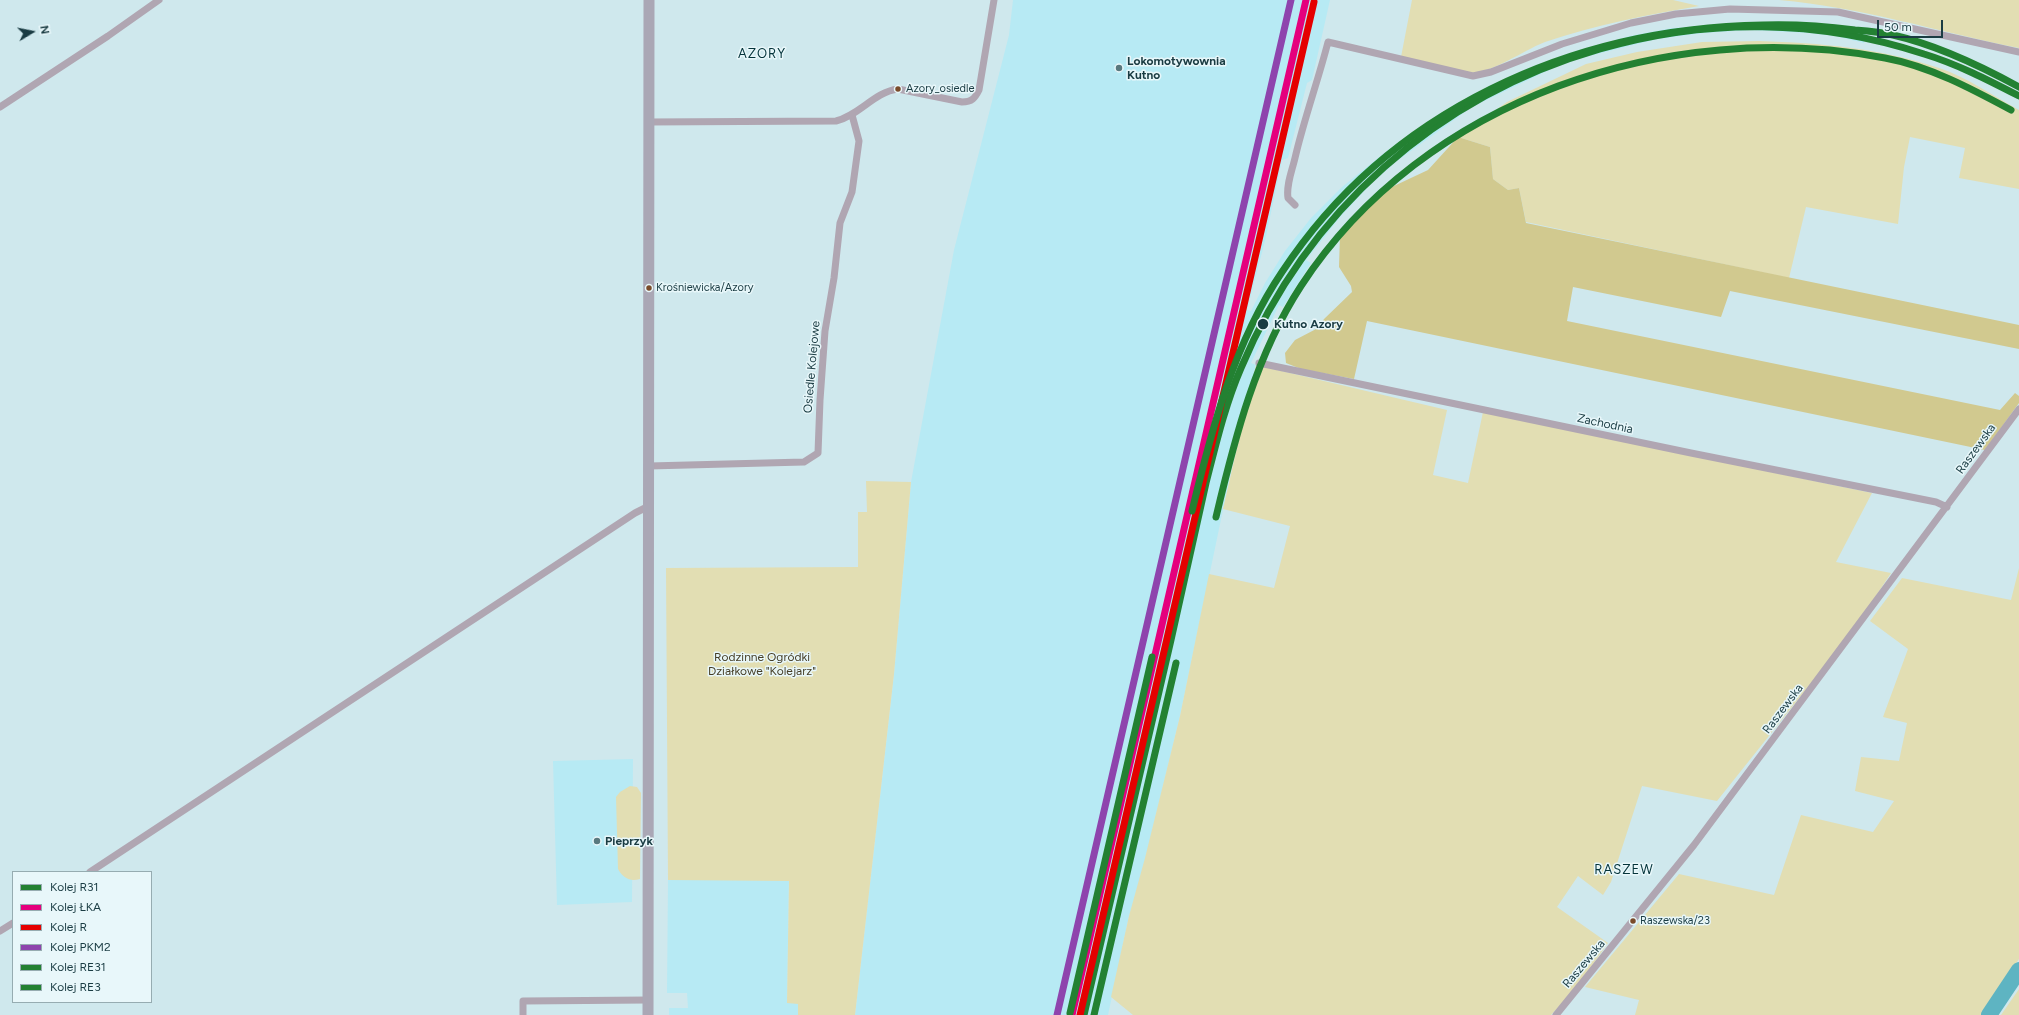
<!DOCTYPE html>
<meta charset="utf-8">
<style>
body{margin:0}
#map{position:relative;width:2019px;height:1015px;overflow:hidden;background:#cfe8ed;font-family:Figtree,sans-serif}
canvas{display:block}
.legend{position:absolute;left:12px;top:871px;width:140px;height:132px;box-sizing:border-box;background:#e8f7fa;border:1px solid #96acb1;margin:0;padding:5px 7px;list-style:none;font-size:12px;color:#1a3c43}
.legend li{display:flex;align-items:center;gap:8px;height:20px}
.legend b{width:20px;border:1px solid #96acb1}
.north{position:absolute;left:12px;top:12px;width:40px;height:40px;-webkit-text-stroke:3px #e8f7fa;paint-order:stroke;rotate:80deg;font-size:11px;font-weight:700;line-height:16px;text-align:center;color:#1a3c43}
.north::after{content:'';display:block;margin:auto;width:14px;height:18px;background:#1a3c43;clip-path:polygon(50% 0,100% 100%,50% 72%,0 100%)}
.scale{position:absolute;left:1877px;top:20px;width:66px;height:18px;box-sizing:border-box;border:2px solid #1a3c43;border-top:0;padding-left:5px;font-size:12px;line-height:14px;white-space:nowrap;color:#1a3c43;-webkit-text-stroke:3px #e8f7fa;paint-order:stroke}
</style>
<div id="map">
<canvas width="2019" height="1015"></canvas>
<ul class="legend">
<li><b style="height:5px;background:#238132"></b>Kolej R31</li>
<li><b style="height:5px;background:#e5007d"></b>Kolej ŁKA</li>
<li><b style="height:5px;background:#e50000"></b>Kolej R</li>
<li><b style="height:5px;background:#8e44ad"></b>Kolej PKM2</li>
<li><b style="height:5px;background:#238132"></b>Kolej RE31</li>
<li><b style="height:5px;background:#238132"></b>Kolej RE3</li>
</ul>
<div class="north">N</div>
<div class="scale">50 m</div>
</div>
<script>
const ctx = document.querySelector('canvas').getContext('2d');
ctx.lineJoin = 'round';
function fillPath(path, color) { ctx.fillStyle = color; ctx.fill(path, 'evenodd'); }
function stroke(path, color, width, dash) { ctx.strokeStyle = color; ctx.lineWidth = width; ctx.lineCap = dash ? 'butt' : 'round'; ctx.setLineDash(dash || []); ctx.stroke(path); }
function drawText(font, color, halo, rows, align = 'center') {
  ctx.font = font + ' Figtree,sans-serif'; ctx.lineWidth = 3; ctx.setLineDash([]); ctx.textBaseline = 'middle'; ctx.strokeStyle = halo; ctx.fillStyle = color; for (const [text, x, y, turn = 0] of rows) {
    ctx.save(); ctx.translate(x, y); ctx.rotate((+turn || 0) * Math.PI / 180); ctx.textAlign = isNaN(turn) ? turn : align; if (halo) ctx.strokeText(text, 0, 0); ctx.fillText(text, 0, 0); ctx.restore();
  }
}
fillPath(new Path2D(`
 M 1013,0 L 1330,0 L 1312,80 L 1307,83 L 1288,158 L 1282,160 L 1265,241 L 1247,310 L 1251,311 L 1265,283 L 1285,251 L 1311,218 L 1342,187 L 1388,150 L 1481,93 L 1523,71 L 1578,51 L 1630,36 L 1672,28 L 1773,23 L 1809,24 L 1866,33 L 1864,43 L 1835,36 L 1809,33 L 1750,30 L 1703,33 L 1657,39 L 1581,58 L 1553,68 L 1472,107 L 1397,161 L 1370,185 L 1341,216 L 1306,260 L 1311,263 L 1283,307 L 1279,305 L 1251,363 L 1256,365 L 1239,433 L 1180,716 L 1140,882 L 1129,916 L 1108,1015 L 855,1015 L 894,674 L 911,482 L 954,250 L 1009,35 Z
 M 633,759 L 632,902 L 557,905 L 553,761 Z
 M 668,880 L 789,880 L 787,1003 L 798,1003 L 798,1015 L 669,1015 L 669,1008 L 688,1008 L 687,993 L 667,993 Z`), '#b7eaf4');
fillPath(new Path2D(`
 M 1412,0 L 1673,0 L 1699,6 C 1647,15 1595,25 1545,42 C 1520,52 1497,71 1470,73 C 1455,73 1418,61 1401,57 Z
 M 1779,0 L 2019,0 L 2019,48 C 1939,32 1861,7 1779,0 Z
 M 1759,41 C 1820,43 1880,48 1939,68 C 1967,77 1993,96 2019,110 L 2019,189 L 1959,178 L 1965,148 L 1910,137 L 1904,167 L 1898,224 L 1806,207 L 1789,278 L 1526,222 L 1519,188 L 1508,190 L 1493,179 L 1490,147 L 1458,137 L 1507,102 L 1586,64 L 1637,52 L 1702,42 Z
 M 1256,365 L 1447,410 L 1433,475 L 1468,483 L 1483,412 L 1872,493 L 1836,562 L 1891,573 L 1855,628 L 1717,801 L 1642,786 L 1611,882 L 1603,895 L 1578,876 L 1557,907 L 1608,943 L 1577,987 L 1551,1015 L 1133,1015 L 1111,997 L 1129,916 L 1145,858 L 1180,716 L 1209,574 L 1274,588 L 1290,526 L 1223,509 Z
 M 866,481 L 911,482 L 894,674 L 855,1015 L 798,1015 L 798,1004 L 787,1003 L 789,881 L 668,880 L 666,568 L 858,567 L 858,512 L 867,512 Z
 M 2019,568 L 2019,959 L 1981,1015 L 1635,1015 L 1639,1000 L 1585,987 L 1679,874 L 1774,895 L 1801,815 L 1873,832 L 1894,801 L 1855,791 L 1861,757 L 1899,761 L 1907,723 L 1883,717 L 1908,649 L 1870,621 L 1902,578 L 2011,600 Z
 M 630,786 L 637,787 L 641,793 L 640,879 C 630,882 623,878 618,869 L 616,797 L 620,792 Z
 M 2019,989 L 2019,1015 L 2001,1015 Z`), '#e2deb3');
fillPath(new Path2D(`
 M 1458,137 L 1490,147 L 1493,179 L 1508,190 L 1519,188 L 1526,223 L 2019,325 L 2019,349 L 1730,291 L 1721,317 L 1573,287 L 1567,321 L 2000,410 L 2015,393 L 2019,396 L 2019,403 L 1985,450 L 1367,321 L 1354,379 L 1301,369 L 1286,363 L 1285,353 L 1295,340 L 1318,328 L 1324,319 L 1352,292 L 1351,286 L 1339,267 L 1340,235 L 1379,193 L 1428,170 Z`), '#d1c98f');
stroke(new Path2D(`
 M 1989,1015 L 2019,970`), '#5eb4c2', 16);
stroke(new Path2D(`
 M 0,107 L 108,36 L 159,0
 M 648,122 L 836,121 C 860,115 874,92 898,89 L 962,102 C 972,102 975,98 979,90 L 994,0
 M 1295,205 L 1288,198 C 1286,185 1292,171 1295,158 C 1304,119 1318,81 1328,42 L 1473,76 L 1491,72 L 1562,44 L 1631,23 L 1676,14 L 1730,9 L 1838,12 L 2019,52
 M 1259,363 L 1691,453 L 1936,502 L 1947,507
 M 649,466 L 804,462 L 818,453 L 820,400 L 825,331 L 834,278 L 840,223 L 852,192 L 859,141 L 852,115
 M 90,872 L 635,513 L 649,506
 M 0,931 L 13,923
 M 523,1015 L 523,1001 L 648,1000
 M 1556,1015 L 1694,845 L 2019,409`), '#b0a6b2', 7);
stroke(new Path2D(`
 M 648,1015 L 649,0`), '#aaa7b5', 11);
stroke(new Path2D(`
 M 1084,1015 C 1113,890 1142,765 1171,640 C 1183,588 1194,535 1206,483 C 1216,444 1225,405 1241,368 C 1307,211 1437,96 1600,49 C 1707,18 1818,19 1924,54 C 1957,64 1988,80 2019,96`), '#238132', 7);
stroke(new Path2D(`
 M 1072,1015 L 1306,0`), '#e5007d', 7);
stroke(new Path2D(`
 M 1080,1015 L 1314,2`), '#e50000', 7);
stroke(new Path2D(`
 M 1057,1015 L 1291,0`), '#8e44ad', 7);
stroke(new Path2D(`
 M 1192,511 C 1212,428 1234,343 1282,272 C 1389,110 1572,28 1763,25 C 1794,24 1824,26 1855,30 C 1868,31 1881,32 1893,35 C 1937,45 1979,65 2019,87
 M 1070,1013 L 1152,657`), '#238132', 7);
stroke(new Path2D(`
 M 1216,517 C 1235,437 1256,355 1301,286 C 1424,98 1669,17 1885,58 C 1929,66 1972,89 2011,110
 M 1094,1015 L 1176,663`), '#238132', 7);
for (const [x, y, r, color] of [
 [1119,68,4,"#59787e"],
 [898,89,3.5,"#7a4b2a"],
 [649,288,3.5,"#7a4b2a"],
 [1263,324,6,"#1a3c43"],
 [597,841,4,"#59787e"],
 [1633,921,3.5,"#7a4b2a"]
]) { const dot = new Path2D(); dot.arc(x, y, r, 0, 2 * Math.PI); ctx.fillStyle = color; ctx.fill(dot); stroke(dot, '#e8f7fa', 1.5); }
drawText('11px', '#1a3c43', '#e8f7fa', [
 ["Azory_osiedle",906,89],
 ["Krośniewicka/Azory",656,288],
 ["Raszewska/23",1640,921]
], 'left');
drawText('bold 12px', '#1a3c43', '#e8f7fa', [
 ["Lokomotywownia",1127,61],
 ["Kutno",1127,75],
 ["Pieprzyk",605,841]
], 'left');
drawText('bold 12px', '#1a3c43', '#e8f7fa', [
 ["Kutno Azory",1274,324]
], 'left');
drawText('12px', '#1a3c43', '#e8f7fa', [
 ["Osiedle Kolejowe",812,367,-85],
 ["Zachodnia",1605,424,12],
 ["Raszewska",1976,449,-54],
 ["Raszewska",1783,709,-53],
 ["Raszewska",1584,964,-50]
]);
drawText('12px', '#463e26', '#e8f7fa', [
 ["Rodzinne Ogródki",762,657],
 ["Działkowe \"Kolejarz\"",762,671]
]);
ctx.letterSpacing = '1px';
drawText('13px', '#04343b', '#e8f7fa', [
 ["AZORY",762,54],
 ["RASZEW",1624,870]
]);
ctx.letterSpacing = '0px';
</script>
